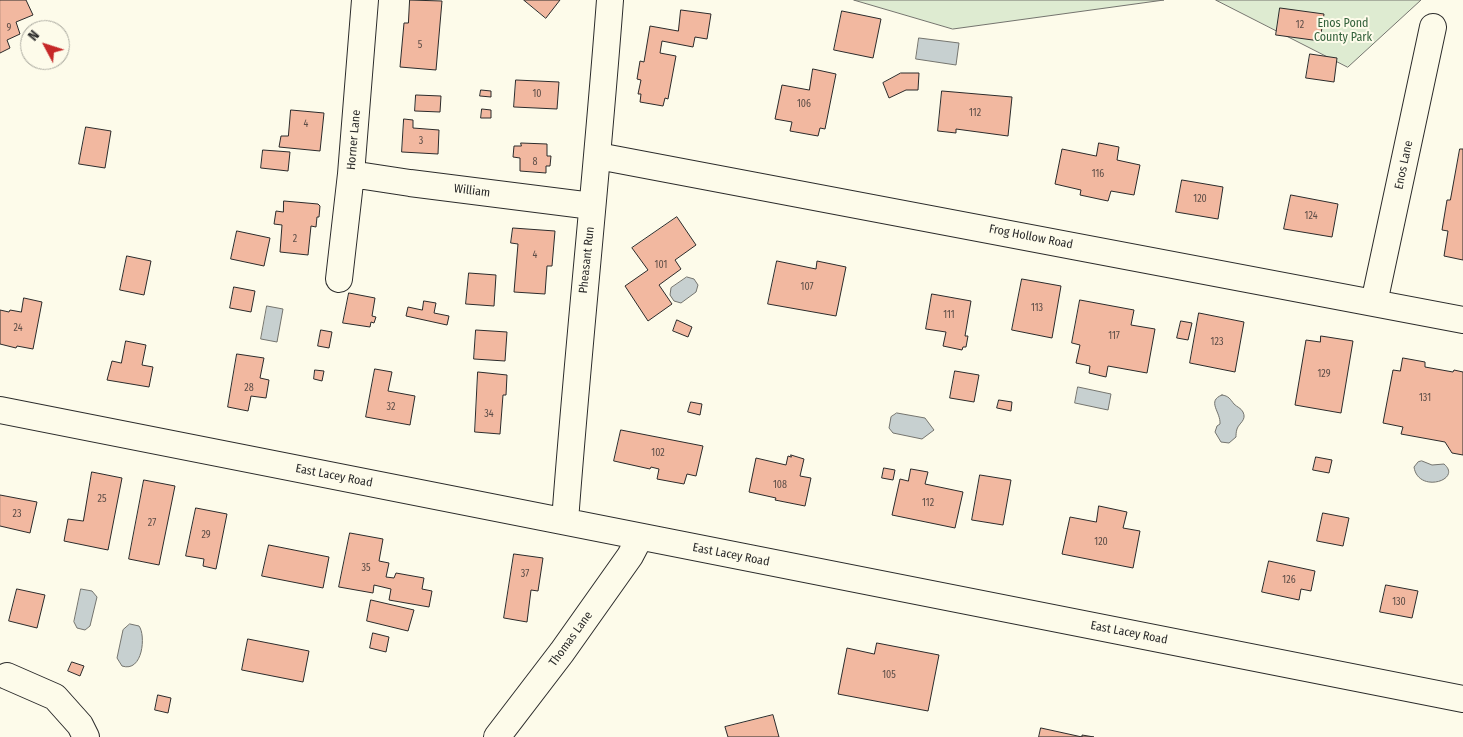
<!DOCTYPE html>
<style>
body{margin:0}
#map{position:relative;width:1463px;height:737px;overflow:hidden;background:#fdfbea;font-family:"Fira Sans Condensed",sans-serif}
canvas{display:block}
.north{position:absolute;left:20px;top:20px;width:50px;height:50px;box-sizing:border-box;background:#fdfbea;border:1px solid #a9a89e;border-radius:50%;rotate:310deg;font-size:14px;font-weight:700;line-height:20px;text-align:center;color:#2b2b2b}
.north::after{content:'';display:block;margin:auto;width:18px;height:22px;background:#c62828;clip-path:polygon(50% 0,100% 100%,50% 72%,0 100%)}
</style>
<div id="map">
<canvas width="1463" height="737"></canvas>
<div class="north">N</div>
</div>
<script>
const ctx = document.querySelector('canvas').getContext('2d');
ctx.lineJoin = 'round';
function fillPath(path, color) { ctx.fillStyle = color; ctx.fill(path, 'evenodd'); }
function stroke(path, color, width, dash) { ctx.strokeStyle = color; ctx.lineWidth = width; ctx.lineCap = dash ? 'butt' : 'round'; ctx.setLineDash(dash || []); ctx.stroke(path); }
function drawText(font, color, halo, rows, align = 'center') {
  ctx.font = font + ' "Fira Sans Condensed",sans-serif'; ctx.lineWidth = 4; ctx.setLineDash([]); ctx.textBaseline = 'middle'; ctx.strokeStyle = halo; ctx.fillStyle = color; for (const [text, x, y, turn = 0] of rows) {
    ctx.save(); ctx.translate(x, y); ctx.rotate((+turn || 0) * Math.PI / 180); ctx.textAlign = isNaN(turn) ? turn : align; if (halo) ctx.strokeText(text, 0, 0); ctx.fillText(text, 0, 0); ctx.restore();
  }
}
const green = new Path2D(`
 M 854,0 L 1164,0 L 953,29 Z
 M 1216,0 L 1421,0 L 1348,67 Z`);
fillPath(green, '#deebd1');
stroke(green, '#74746e', 1);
const water = new Path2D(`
 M 919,38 L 959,43 L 956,65 L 916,59 Z
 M 687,277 L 694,279 L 698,285 L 696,292 L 681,303 L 674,301 L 670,295 L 671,288 Z
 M 267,306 L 283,309 L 277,342 L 261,339 Z
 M 1078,387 L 1111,394 L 1108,410 L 1075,403 Z
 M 1222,395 C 1229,396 1230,399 1234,404 C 1237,407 1241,408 1243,412 C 1247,420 1239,423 1237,429 C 1236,432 1236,435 1236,437 L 1229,443 L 1221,442 L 1215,432 L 1217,426 L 1220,424 C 1221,412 1206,401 1222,395 Z
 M 897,413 L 925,418 L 934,430 L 922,439 L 893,433 L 889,428 L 891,417 Z
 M 1422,461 L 1432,465 L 1444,464 C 1463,480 1418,494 1414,467 L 1418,462 Z
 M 81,589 L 92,591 L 97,597 L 90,626 L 85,630 L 77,628 L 74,622 Z
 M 130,624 L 139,626 C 146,635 143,673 122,666 L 117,658 L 123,630 Z`);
fillPath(water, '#c7d0d0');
stroke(water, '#74746e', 1);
const building = new Path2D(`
 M 0,0 L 26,0 L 33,15 L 16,22 L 20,34 L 7,40 L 10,48 L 0,53 Z
 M 410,0 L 442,1 L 436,70 L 400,67 L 404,23 L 408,23 Z
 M 524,0 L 560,0 L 546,18 Z
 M 1280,8 L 1324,14 L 1320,41 L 1276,35 Z
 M 681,10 L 711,14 L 707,39 L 695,37 L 693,47 L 662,41 L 660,53 L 676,56 L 668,99 L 665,98 L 663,106 L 640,102 L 641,94 L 638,94 L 641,80 L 637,79 L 640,61 L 644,62 L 650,26 L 678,31 Z
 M 842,11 L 881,19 L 873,58 L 834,50 Z
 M 1310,54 L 1337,58 L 1334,82 L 1306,78 Z
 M 813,69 L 836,74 L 825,129 L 820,128 L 818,136 L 790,131 L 792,122 L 775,119 L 782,85 L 809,90 Z
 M 901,73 L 919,73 L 918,90 L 906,90 L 889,98 L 883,83 Z
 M 516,80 L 559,82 L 557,109 L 514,107 Z
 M 481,90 L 491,91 L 491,97 L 480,96 Z
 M 942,91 L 1012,97 L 1008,136 L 956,129 L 956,133 L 938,131 Z
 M 416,95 L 441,96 L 440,112 L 415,111 Z
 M 482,109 L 491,110 L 491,118 L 481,118 Z
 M 291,110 L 324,113 L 320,151 L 279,147 L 281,136 L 288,136 Z
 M 404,119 L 413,120 L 413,128 L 439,130 L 438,154 L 402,152 Z
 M 86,127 L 111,131 L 105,168 L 79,164 Z
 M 521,143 L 547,144 L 547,156 L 551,156 L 550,166 L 546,166 L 546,173 L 520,171 L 520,158 L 513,157 L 514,146 L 521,146 Z
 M 1099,143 L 1119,147 L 1117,160 L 1140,165 L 1134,195 L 1111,191 L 1108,201 L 1080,195 L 1081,190 L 1055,184 L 1062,149 L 1096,156 Z
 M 1460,149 L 1463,149 L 1463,260 L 1444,256 L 1448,231 L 1442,230 L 1447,200 L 1450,200 Z
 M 263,150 L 290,152 L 288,171 L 261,168 Z
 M 1182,180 L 1223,187 L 1218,219 L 1176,212 Z
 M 1291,195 L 1338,204 L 1332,237 L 1284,229 Z
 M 284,201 L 318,204 L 320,206 L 319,217 L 317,217 L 316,227 L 311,226 L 308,255 L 280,252 L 282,225 L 274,224 L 276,211 L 283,212 Z
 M 677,217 L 696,245 L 675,260 L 681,269 L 659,285 L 672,304 L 648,321 L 625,286 L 648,270 L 632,248 Z
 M 513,228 L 555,231 L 552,266 L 547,266 L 545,294 L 514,292 L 518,244 L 511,243 Z
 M 237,231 L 270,238 L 264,266 L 231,259 Z
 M 127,256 L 151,261 L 144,295 L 120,290 Z
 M 777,261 L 816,269 L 817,261 L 846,267 L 836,316 L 768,304 Z
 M 469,273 L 496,275 L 494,306 L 466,304 Z
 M 1022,279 L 1061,286 L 1052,338 L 1012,330 Z
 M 234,287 L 255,291 L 251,312 L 230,308 Z
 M 349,293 L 375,298 L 372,316 L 376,317 L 374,323 L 371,322 L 370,327 L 343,323 Z
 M 932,294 L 971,301 L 965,336 L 968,336 L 966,347 L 963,347 L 962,350 L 943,346 L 946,332 L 926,329 Z
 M 24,298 L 42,302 L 33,349 L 17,346 L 16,348 L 0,344 L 0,310 L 9,312 L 10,310 L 21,312 Z
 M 1080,300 L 1134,310 L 1131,325 L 1155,329 L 1147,373 L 1108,366 L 1106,377 L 1089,373 L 1090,366 L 1076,363 L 1080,345 L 1072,343 Z
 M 424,301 L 436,303 L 434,313 L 449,316 L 447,325 L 406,316 L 408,307 L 422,310 Z
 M 1199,313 L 1244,322 L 1235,372 L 1190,363 Z
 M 677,320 L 692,327 L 688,337 L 673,331 Z
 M 1181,321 L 1192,323 L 1188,340 L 1177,338 Z
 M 321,330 L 332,332 L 329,348 L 318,346 Z
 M 476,330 L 507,332 L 505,361 L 474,359 Z
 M 1321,336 L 1353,341 L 1341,413 L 1295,405 L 1306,340 L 1320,342 Z
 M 126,341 L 146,345 L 142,365 L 153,367 L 149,387 L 107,380 L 112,361 L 121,363 Z
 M 237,354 L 264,358 L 260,378 L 269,380 L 266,398 L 251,396 L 248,411 L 228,407 Z
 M 1403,358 L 1425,362 L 1425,367 L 1453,372 L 1454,370 L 1463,372 L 1463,455 L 1452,453 L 1445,442 L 1401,434 L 1403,427 L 1383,423 L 1393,370 L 1400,371 Z
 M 375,369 L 392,372 L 388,391 L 415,396 L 410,425 L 366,417 Z
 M 315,370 L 324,371 L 322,381 L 314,379 Z
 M 955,371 L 979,375 L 974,402 L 950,398 Z
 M 478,372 L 507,375 L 506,395 L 503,395 L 500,434 L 475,432 Z
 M 999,400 L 1012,402 L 1011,411 L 997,408 Z
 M 691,402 L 702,404 L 700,415 L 688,412 Z
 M 621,430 L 703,446 L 696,476 L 687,474 L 684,484 L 657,479 L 659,469 L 651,467 L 650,469 L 614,461 Z
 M 791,455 L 804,459 L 800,476 L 811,478 L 805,506 L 775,500 L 776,498 L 749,492 L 756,458 L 786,465 L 788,456 L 791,457 Z
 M 1316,457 L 1332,460 L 1329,473 L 1313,470 Z
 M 884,468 L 895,470 L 893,480 L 882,478 Z
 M 911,469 L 928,472 L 925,484 L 963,492 L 955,528 L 892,515 L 900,479 L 908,481 Z
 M 92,472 L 122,478 L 108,550 L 64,541 L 68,519 L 83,521 Z
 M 980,475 L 1011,480 L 1003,525 L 972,520 Z
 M 144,480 L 175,486 L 159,565 L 129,559 Z
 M 0,495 L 37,502 L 30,533 L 0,526 Z
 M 1099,506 L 1127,512 L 1123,528 L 1140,531 L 1133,568 L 1062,554 L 1070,517 L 1096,522 Z
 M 196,508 L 227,514 L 216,569 L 203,566 L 204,559 L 186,556 Z
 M 1323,513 L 1349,518 L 1343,546 L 1317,541 Z
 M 350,533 L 383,539 L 379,561 L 389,563 L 386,577 L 394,578 L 396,573 L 424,578 L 422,589 L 432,591 L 429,607 L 389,600 L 391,589 L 374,585 L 373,593 L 339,587 Z
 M 269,545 L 329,557 L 323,588 L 262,576 Z
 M 514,554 L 543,558 L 538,591 L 531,590 L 527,622 L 504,618 Z
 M 1269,561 L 1315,571 L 1311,591 L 1301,589 L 1299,600 L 1262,592 Z
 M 1386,585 L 1418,591 L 1412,618 L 1380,612 Z
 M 17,589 L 45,595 L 37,628 L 9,621 Z
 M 371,600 L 414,610 L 408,631 L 367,621 Z
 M 373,633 L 389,637 L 386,652 L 370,648 Z
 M 248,639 L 309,651 L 303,682 L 242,670 Z
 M 877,643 L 939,655 L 928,711 L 838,694 L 847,648 L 874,654 Z
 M 72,662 L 84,666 L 80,676 L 68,671 Z
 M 158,695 L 171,698 L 168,713 L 155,710 Z
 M 773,715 L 779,737 L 728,737 L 725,727 Z
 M 1041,728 L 1082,737 L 1082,735 L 1094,737 L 1039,737 Z`);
fillPath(building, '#f2b8a0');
stroke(building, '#2b2b2b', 1);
const minor = new Path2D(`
 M 598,156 L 1463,320
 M 351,174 L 410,183 L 592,206
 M 339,279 L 351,174 L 365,0
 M 1374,303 L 1433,27
 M 0,410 L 1463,699
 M 565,521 C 578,347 597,174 610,0
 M 7,676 L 55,697 L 80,725 L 86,737
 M 497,737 L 562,652 L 630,556 L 640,537`);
stroke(minor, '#2b2b2b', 28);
stroke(minor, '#fdfbea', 26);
drawText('10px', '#5d4e48', null, [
 ["12",1300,25],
 ["9",9,28],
 ["5",420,45],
 ["10",537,94],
 ["106",804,104],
 ["112",975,113],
 ["4",306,124],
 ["3",421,141],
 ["8",535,162],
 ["116",1098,174],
 ["120",1200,199],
 ["124",1311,216],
 ["2",295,239],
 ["4",535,255],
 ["101",661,265],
 ["107",807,287],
 ["113",1037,308],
 ["111",949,315],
 ["24",18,328],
 ["117",1114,336],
 ["123",1217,342],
 ["129",1324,374],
 ["28",249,388],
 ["131",1425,398],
 ["32",391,407],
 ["34",489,414],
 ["102",658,453],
 ["108",780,485],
 ["25",102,499],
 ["112",928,503],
 ["23",17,514],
 ["27",152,523],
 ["29",206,535],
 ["120",1101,542],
 ["35",366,568],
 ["37",525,574],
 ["126",1289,580],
 ["130",1399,602],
 ["105",889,675]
]);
drawText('12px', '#34623c', '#fdfbea', [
 ["Enos Pond",1343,24],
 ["County Park",1343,38]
]);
drawText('12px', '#2b2b2b', '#fdfbea', [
 ["Horner Lane",354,140,-85],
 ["Enos Lane",1404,165,-78],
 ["William",472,191,7],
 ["Frog Hollow Road",1031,237,11],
 ["Pheasant Run",587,260,-84],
 ["East Lacey Road",334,476,11],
 ["East Lacey Road",731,555,11],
 ["East Lacey Road",1129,633,11],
 ["Thomas Lane",571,639,-54]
]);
</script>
